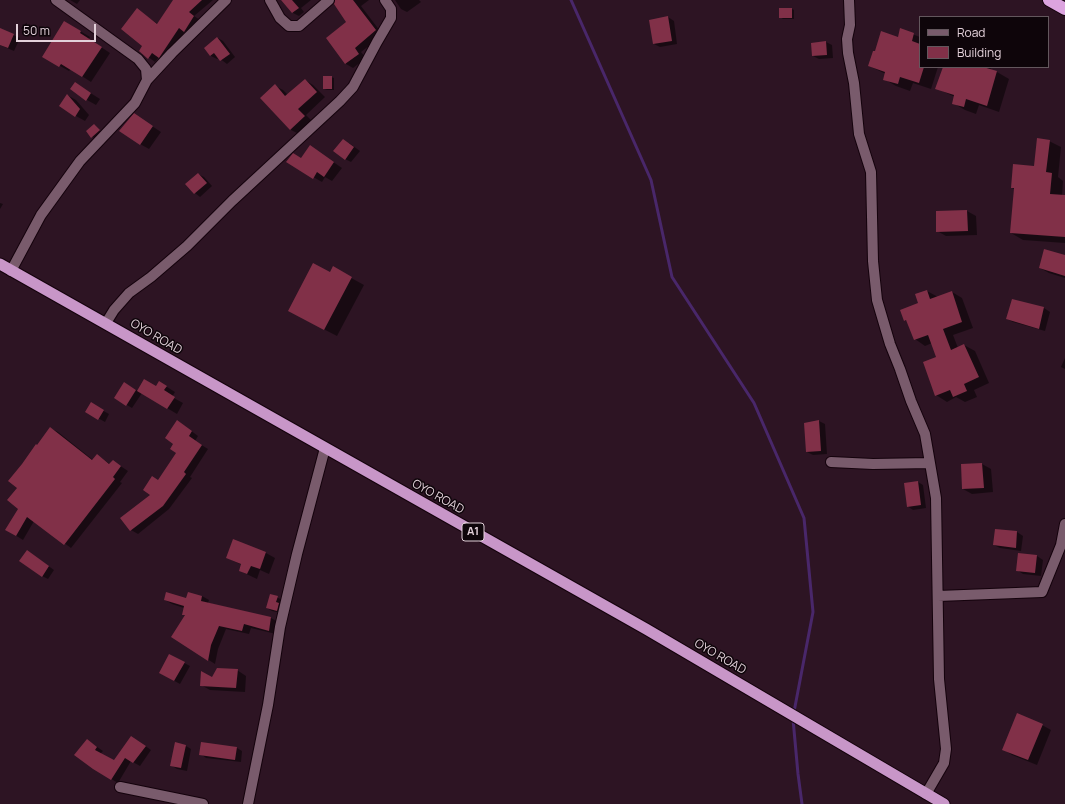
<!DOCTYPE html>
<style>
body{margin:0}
#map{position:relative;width:1065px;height:804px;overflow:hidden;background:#2d1423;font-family:Manrope,sans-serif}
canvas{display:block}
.legend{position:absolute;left:919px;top:16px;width:130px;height:52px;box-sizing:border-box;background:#0e050a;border:1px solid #63575d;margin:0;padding:5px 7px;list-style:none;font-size:12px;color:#e3d1da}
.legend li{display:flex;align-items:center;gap:8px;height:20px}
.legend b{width:20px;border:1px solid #63575d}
.scale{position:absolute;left:16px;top:24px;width:80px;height:18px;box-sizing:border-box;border:2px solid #e3d1da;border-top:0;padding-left:5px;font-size:12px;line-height:14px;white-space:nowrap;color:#e3d1da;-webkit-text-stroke:3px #0e050a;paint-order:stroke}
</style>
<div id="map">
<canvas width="1065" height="804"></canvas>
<ul class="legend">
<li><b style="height:5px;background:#795b6c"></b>Road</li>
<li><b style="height:11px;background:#813048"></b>Building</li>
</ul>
<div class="scale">50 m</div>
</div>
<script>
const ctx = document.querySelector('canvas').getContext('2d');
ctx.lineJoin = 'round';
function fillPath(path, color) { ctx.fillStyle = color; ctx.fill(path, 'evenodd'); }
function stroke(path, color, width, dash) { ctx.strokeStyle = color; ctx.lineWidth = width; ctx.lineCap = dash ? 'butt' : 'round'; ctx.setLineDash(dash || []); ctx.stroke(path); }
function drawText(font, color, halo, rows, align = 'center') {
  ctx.font = font + ' Manrope,sans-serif'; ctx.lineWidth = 3; ctx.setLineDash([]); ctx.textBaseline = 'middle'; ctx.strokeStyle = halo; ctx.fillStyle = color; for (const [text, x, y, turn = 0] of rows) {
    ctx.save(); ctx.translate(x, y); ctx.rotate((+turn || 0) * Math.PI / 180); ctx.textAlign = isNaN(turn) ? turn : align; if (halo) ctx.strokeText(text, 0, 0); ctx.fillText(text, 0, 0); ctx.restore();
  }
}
fillPath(new Path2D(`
 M 70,0 L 80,0 L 77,4 Z
 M 174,0 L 213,0 L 194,16 L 200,20 L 191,34 L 185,31 L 166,61 L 159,57 L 155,62 L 140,51 L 143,46 L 137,10 L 158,24 Z
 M 283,0 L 311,0 L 301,8 L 304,12 L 299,16 L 293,13 Z
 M 337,0 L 369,0 L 361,6 L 383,35 L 361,52 L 366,58 L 353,68 L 346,64 L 327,38 L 348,22 Z
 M 395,0 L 419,0 L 421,2 L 407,12 L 401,9 Z
 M 792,9 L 794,10 L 794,19 L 783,19 L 780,17 Z
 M 668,17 L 674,21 L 677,44 L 660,47 L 654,44 Z
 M 65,22 L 90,37 L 89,39 L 110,53 L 91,82 L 71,69 L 69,71 L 44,57 Z
 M 0,29 L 20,38 L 14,51 L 0,45 Z
 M 901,30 L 920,37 L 920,67 L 938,67 L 931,89 L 913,83 L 910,91 L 896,86 L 884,79 L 886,74 L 869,66 L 875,53 L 898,38 Z
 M 218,38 L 223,41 L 235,57 L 227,64 L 219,58 L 217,59 L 211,56 L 205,48 Z
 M 826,42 L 832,45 L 833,58 L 819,59 L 813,56 Z
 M 944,67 L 991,67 L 990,70 L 997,72 L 1009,79 L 999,112 L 979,105 L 976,114 L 965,110 L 953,103 L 955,97 L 936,88 Z
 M 331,77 L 334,78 L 334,90 L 327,90 L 324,89 Z
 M 305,80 L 313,85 L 325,97 L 306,115 L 313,122 L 299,134 L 291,130 L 261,98 L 275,86 L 283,90 L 288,95 Z
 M 84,89 L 100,99 L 96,105 L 87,100 Z
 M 67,95 L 76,100 L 89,115 L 85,121 L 76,116 Z
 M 143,120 L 161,132 L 149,149 L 140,144 Z
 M 96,127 L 101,132 L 95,138 L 92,137 Z
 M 1049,141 L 1061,147 L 1058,177 L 1063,181 L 1062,196 L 1065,196 L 1065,243 L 1023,240 L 1011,233 L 1014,189 L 1012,188 L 1035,167 Z
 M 349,143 L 360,151 L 351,162 L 345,159 Z
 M 310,146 L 342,168 L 332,181 L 325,177 L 322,182 L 287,162 L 301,159 Z
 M 198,174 L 204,177 L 212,186 L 200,197 L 195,193 Z
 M 0,203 L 3,204 L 0,209 Z
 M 967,211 L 976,216 L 977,235 L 946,236 L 937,231 Z
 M 1065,256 L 1065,278 L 1049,273 L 1040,268 Z
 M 333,268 L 364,285 L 337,336 L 302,318 Z
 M 927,291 L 938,297 L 952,292 L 962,298 L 973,328 L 953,335 L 958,348 L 964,345 L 975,351 L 989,383 L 974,390 L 977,397 L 965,402 L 956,397 L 947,402 L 936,395 L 938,357 L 932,343 L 925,346 L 915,339 L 908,322 L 905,320 L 920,304 Z
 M 1044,308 L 1050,312 L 1045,331 L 1013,322 L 1007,319 Z
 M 1065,358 L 1065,369 L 1061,367 Z
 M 159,382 L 175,392 L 172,397 L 183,403 L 177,414 L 142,393 L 132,408 L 115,398 L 124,383 L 138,391 L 156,387 Z
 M 91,404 L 109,414 L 105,422 L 87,412 Z
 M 178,421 L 198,436 L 195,441 L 208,449 L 190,477 L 192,478 L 169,509 L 138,534 L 131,530 L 159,481 L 177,453 L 174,443 Z
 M 819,421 L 825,424 L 827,454 L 813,455 L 807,452 L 805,424 Z
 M 50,428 L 58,432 L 93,460 L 97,455 L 110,464 L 113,461 L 128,471 L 120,482 L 122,483 L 71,548 L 34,521 L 23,540 L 7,530 L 19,508 L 19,488 L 38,446 Z
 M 982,464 L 991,469 L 993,492 L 972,494 L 963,489 L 962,465 Z
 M 918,482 L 923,485 L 926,508 L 913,510 L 907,506 Z
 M 996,530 L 1017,532 L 1023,536 L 1021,551 L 1000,548 L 994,545 Z
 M 234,541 L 266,553 L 275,558 L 269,574 L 260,570 L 257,579 L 240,571 L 242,565 L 227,558 Z
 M 1019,554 L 1037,556 L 1043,560 L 1041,576 L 1023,574 L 1017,570 Z
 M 33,555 L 54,570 L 48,579 L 42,576 Z
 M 271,595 L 283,600 L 282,613 L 272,611 L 267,608 Z
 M 202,596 L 209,600 L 208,603 L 271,618 L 278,622 L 276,634 L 251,628 L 249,634 L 226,629 L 218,649 L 215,664 L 173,637 L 186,616 L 183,614 L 184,608 L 172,604 L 165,600 L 187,599 Z
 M 169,655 L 190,666 L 180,684 L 160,673 Z
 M 237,670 L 246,676 L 245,692 L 210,690 L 201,685 L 213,678 Z
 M 1042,725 L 1051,730 L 1037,765 L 1012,755 L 1003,749 Z
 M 87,740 L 103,751 L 100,754 L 114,762 L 137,740 L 151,750 L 140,766 L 131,761 L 118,783 L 93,768 Z
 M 186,746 L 191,749 L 187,771 L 177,769 L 171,765 Z
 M 237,748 L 242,751 L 241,762 L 206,758 L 201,754 Z`), '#0007');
stroke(new Path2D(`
 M 571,0 L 651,180 L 672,277 L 754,403 L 804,518 L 813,612 L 794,712
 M 793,719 L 798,774 L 802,804`), '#49276a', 3);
fillPath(new Path2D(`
 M 173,0 L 202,0 L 189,12 L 194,16 L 184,32 L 179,28 L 159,58 L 152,53 L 148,59 L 139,51 L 142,46 L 121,29 L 137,8 L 157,24 Z
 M 281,0 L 292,0 L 299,8 L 292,13 Z
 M 335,0 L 353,0 L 376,30 L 355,48 L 359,54 L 345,64 L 326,38 L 346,22 L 334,4 Z
 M 779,8 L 792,8 L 792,18 L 779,18 Z
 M 668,16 L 672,41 L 653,44 L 649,20 Z
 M 64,21 L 81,31 L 80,33 L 102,47 L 82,77 L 61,64 L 59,67 L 42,57 Z
 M 0,28 L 14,34 L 8,48 L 0,45 Z
 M 900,28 L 914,33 L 912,41 L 920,44 L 920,67 L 924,67 L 919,83 L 900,77 L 898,84 L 883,80 L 885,72 L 868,66 L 873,51 L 875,51 L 881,31 L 898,37 Z
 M 217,37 L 230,54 L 220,61 L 214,53 L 210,56 L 204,48 Z
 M 826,41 L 827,55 L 812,56 L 811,43 Z
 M 943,67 L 983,67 L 997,71 L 987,106 L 966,99 L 964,107 L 952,104 L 954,95 L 935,89 Z
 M 323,76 L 332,76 L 332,89 L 323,89 Z
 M 305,79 L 317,92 L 298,109 L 305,116 L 290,130 L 260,98 L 275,84 L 285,96 Z
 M 75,82 L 91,93 L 86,101 L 70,89 Z
 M 67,94 L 80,109 L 75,117 L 59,106 Z
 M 134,113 L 153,126 L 140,145 L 119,131 Z
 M 94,124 L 100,130 L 91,138 L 86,131 Z
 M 1037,138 L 1050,140 L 1046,172 L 1052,173 L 1050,194 L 1065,195 L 1065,237 L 1010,233 L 1014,188 L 1011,188 L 1013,164 L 1034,166 Z
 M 343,139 L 354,147 L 345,160 L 333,151 Z
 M 310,145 L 334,162 L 324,177 L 317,172 L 313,179 L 286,162 L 293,153 L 301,158 Z
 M 198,173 L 207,183 L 194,194 L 185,184 Z
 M 967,210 L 968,231 L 936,232 L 936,211 Z
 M 1044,249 L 1065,255 L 1065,276 L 1039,268 Z
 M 313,263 L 330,272 L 333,266 L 352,277 L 324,330 L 288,311 Z
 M 927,290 L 930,299 L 952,291 L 962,322 L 943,329 L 951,350 L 964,344 L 979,377 L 964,384 L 967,391 L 953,397 L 950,390 L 935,396 L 923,362 L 936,357 L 928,335 L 914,340 L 906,320 L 904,321 L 900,310 L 918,303 L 915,294 Z
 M 1012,299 L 1044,307 L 1039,329 L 1006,319 Z
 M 144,379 L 156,386 L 159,381 L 167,386 L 164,390 L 175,397 L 167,409 L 137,391 Z
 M 124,382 L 136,390 L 126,406 L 114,398 Z
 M 91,402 L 104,410 L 98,420 L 85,412 Z
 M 177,420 L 192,431 L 189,436 L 202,445 L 184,472 L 186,474 L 163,506 L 130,531 L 120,518 L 150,495 L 143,490 L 152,476 L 158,480 L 176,453 L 170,449 L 173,444 L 165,438 Z
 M 819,420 L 821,451 L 806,452 L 804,423 Z
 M 50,427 L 92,460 L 97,454 L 109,464 L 113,460 L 121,466 L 113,477 L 115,479 L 64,545 L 27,517 L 16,536 L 5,530 L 18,509 L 7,500 L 17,488 L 8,481 L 22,464 L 36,444 L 37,445 Z
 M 982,463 L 984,488 L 962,489 L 961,464 Z
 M 918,481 L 921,505 L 907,507 L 904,483 Z
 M 995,529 L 1017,531 L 1016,548 L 993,545 Z
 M 233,539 L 266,552 L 260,569 L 251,566 L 247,574 L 239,571 L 241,564 L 226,558 Z
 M 27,550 L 49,566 L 42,577 L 19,561 Z
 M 1018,553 L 1037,555 L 1035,573 L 1016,571 Z
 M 166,592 L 186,598 L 188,592 L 202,596 L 201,601 L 271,617 L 269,631 L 244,624 L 242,631 L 219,626 L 211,645 L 208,661 L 171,637 L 185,615 L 182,615 L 184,606 L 164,600 Z
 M 270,594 L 278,596 L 276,602 L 279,603 L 277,611 L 266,608 Z
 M 169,654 L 185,662 L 174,681 L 159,673 Z
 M 217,668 L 238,669 L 236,688 L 200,686 L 201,671 L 212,677 Z
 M 1017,713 L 1043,724 L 1028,760 L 1002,750 Z
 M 131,736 L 146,746 L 133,763 L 125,758 L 111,780 L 93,769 L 74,755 L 87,739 L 97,747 L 95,750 L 114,760 Z
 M 175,742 L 186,745 L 181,768 L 170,766 Z
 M 201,742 L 237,747 L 235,760 L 199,755 Z`), '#813048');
const minor = new Path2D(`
 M 270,0 L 280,18 L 289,26 L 299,26 L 329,0
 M 849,0 L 850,25 L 847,39 L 848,53 L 854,83 L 859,134 L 871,172 L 873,261 L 877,300 L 890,344 L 900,369 L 911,401 L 925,434 L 936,498 L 939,679 L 946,749 L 944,763 L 926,794
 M 147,80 L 172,53 L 226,0
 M 11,271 L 41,215 L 80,161 L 135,103 L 147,80 L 146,69 L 138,59 L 56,0
 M 106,323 L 114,310 L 129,293 L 151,277 L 187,246 L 232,201 L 340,101 L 353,87 L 377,42 L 391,18 L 391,9 L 385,0
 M 831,462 L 873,464 L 930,463
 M 938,596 L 1042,592 L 1061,545 L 1065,524
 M 120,787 L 203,804
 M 248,804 L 268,705 L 280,627 L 297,554 L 325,448`);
const trunk = new Path2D(`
 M 0,264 L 646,629 L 944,804`);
const motorway = new Path2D(`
 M 1049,0 L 1065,9`);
stroke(minor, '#14020c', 12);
stroke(trunk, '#14020c', 13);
stroke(motorway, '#14020c', 14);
stroke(minor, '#795b6c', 10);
stroke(trunk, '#c896c8', 11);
stroke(motorway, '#dca4df', 12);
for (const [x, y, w] of [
 [473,532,22]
]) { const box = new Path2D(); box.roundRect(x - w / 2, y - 9, w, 18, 3); ctx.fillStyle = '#0e050a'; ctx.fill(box); stroke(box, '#e3d1da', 1); }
drawText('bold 11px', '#e3d1da', null, [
 ["A1",473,532]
]);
drawText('12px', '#e3d1da', '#0e050a', [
 ["OYO ROAD",156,337,30],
 ["OYO ROAD",438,497,29],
 ["OYO ROAD",720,657,30]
]);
</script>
